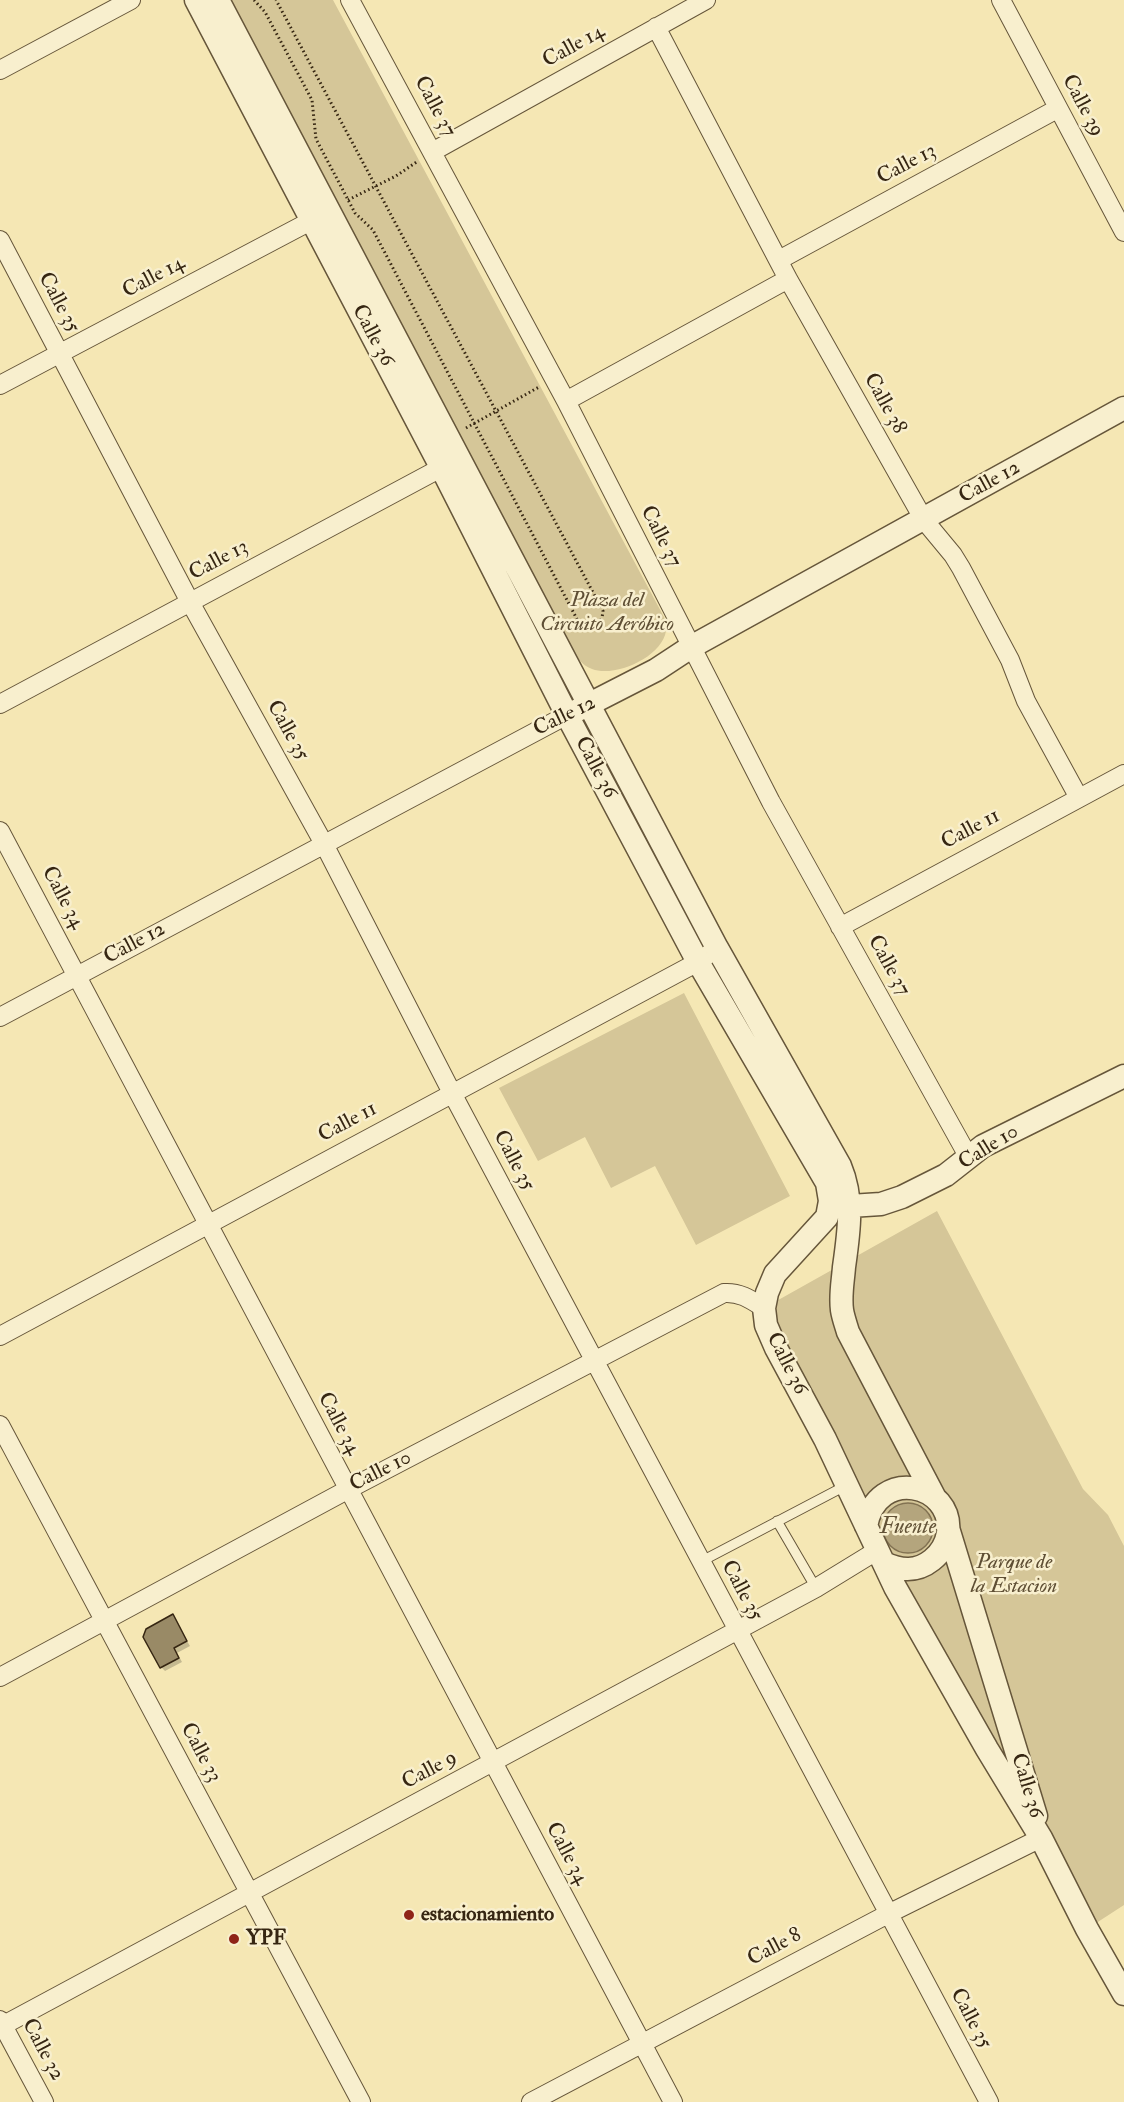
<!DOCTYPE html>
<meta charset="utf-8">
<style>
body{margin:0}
canvas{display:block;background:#f5e7b4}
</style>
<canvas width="1124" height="2102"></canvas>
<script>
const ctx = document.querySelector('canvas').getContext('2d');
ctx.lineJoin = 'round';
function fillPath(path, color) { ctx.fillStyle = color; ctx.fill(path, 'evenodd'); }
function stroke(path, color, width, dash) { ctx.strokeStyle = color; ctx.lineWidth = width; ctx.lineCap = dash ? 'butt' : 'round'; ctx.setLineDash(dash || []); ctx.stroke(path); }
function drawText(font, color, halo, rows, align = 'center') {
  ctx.font = font + ' "IM FELL Double Pica",serif'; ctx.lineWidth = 5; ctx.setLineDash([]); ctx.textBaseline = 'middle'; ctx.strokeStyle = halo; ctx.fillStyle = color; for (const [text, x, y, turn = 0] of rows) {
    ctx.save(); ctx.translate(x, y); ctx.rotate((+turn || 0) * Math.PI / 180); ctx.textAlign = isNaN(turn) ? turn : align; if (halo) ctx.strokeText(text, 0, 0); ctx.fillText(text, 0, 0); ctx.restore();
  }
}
fillPath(new Path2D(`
 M 228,0 L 333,0 L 664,617 C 665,621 667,627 666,631 C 662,657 615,678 592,669 C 581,665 576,656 569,646 Z
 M 684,993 L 790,1196 L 696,1245 L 655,1166 L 611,1188 L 585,1137 L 538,1161 L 499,1088 Z
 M 937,1211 L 1083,1489 L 1108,1515 L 1124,1546 L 1124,1905 L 1087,1929 L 987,1749 L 764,1308 Z`), '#d5c698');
const water = new Path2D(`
 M883 1528a25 25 0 1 1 50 0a25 25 0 1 1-50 0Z`);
fillPath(water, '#b4a57d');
stroke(water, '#827252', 1.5);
fillPath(new Path2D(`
 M 172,1616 L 190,1646 L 177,1653 L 182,1662 L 165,1671 L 161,1667 Z`), '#0003');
const building = new Path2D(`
 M 173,1614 L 187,1641 L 174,1648 L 179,1658 L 160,1668 L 143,1637 L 146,1629 Z`);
fillPath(building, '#998a66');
stroke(building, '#362612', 1.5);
const service = new Path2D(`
 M 777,1521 L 816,1588
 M 700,1562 L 847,1485`);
const minor = new Path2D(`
 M 350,0 L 566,401 L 771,802 L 968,1156
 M 1001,0 L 1124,232
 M 656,27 L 788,279 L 924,520 L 953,555 L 961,568 L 1010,660 L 1026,701 L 1079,798
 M 0,70 L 131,0
 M 432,152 L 706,0
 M 0,240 L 190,602 L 324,844 L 452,1093 L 989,2102
 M 779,260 L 1057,109
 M 0,385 L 322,215
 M 566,401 L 788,279
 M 0,704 L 452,462
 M 0,831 L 673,2102
 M 840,927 L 1124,774
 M 0,1017 L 567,715
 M 0,1336 L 698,962 L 717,948
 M 0,1425 L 361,2102
 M 0,1677 L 347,1490 L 724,1293 C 740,1292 750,1299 764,1308
 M 0,2020 L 44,2102
 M 0,2027 L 816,1588 L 878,1550
 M 531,2102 L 888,1914 L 1041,1838`);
const tertiary = new Path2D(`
 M 196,0 L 441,467 L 567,715 L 698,962 L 827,1183 L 830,1201 L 827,1217 L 775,1274 L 767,1293 L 764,1308 L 766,1325 L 776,1348 L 825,1439 L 895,1587 L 987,1749 L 1041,1838 L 1087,1929 L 1124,1994
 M 218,0 L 717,948 L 840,1166 C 854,1199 849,1232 844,1267 C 843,1281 840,1295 842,1310 C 843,1317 846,1325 848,1332 L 935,1498
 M 574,712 L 656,670 L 691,647 L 1124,408
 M 850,1206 L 881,1204 L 902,1197 L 946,1175 L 983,1146 L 1124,1076
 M 866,1526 C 877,1466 954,1483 948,1533 C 946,1544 941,1553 932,1560 C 917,1572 901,1571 884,1563
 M 948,1528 L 1036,1816`);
stroke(service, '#66563a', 11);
stroke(minor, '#66563a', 20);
stroke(tertiary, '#66563a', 25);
stroke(new Path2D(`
 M 254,0 L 265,12 L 312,100 L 316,139 L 355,213 L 373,230 L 579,623 L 589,628 L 595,627 L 602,618 L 603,611 L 276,0
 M 348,200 L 396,176 L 418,161
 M 466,428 L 539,387`), '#362612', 3, [1.5, 3]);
stroke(service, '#f8efce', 9);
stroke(minor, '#f8efce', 18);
stroke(tertiary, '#f8efce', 22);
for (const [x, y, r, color] of [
 [409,1915,6,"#8f2418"],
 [234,1939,6,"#8f2418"]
]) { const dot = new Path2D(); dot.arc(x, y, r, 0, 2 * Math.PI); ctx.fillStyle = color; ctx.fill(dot); stroke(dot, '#f8efce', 2); }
drawText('21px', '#362612', '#f8efce', [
 ["Calle 14",574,47,-29],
 ["Calle 39",1082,106,62],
 ["Calle 37",434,107,62],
 ["Calle 13",907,165,-28],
 ["Calle 14",154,278,-28],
 ["Calle 35",58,303,62],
 ["Calle 36",372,336,62],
 ["Calle 38",884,404,61],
 ["Calle 12",990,483,-29],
 ["Calle 37",660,537,63],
 ["Calle 13",219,561,-28],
 ["Calle 12",565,717,-26],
 ["Calle 35",287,731,61],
 ["Calle 36",595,768,62],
 ["Calle 11",971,830,-28],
 ["Calle 34",62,898,62],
 ["Calle 12",135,944,-28],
 ["Calle 37",888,966,61],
 ["Calle 11",348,1123,-28],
 ["Calle 10",989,1148,-32],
 ["Calle 35",513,1161,62],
 ["Calle 36",786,1364,63],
 ["Calle 34",338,1424,62],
 ["Calle 10",381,1472,-27],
 ["Calle 35",741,1591,62],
 ["Calle 33",200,1753,62],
 ["Calle 9",430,1771,-28],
 ["Calle 36",1026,1786,73],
 ["Calle 34",566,1854,62],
 ["Calle 8",775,1948,-28],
 ["Calle 35",970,2019,62],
 ["Calle 32",42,2050,62]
]);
drawText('italic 21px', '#5e4e34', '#f8efce', [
 ["Plaza del",607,601],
 ["Circuito Aeróbico",607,625],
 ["Parque de",1014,1563],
 ["la Estacion",1014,1587]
]);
drawText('bold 21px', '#362612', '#f8efce', [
 ["estacionamiento",421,1915],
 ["YPF",246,1939]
], 'left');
drawText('italic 22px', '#625237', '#f8efce', [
 ["Fuente",908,1528]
]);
</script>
